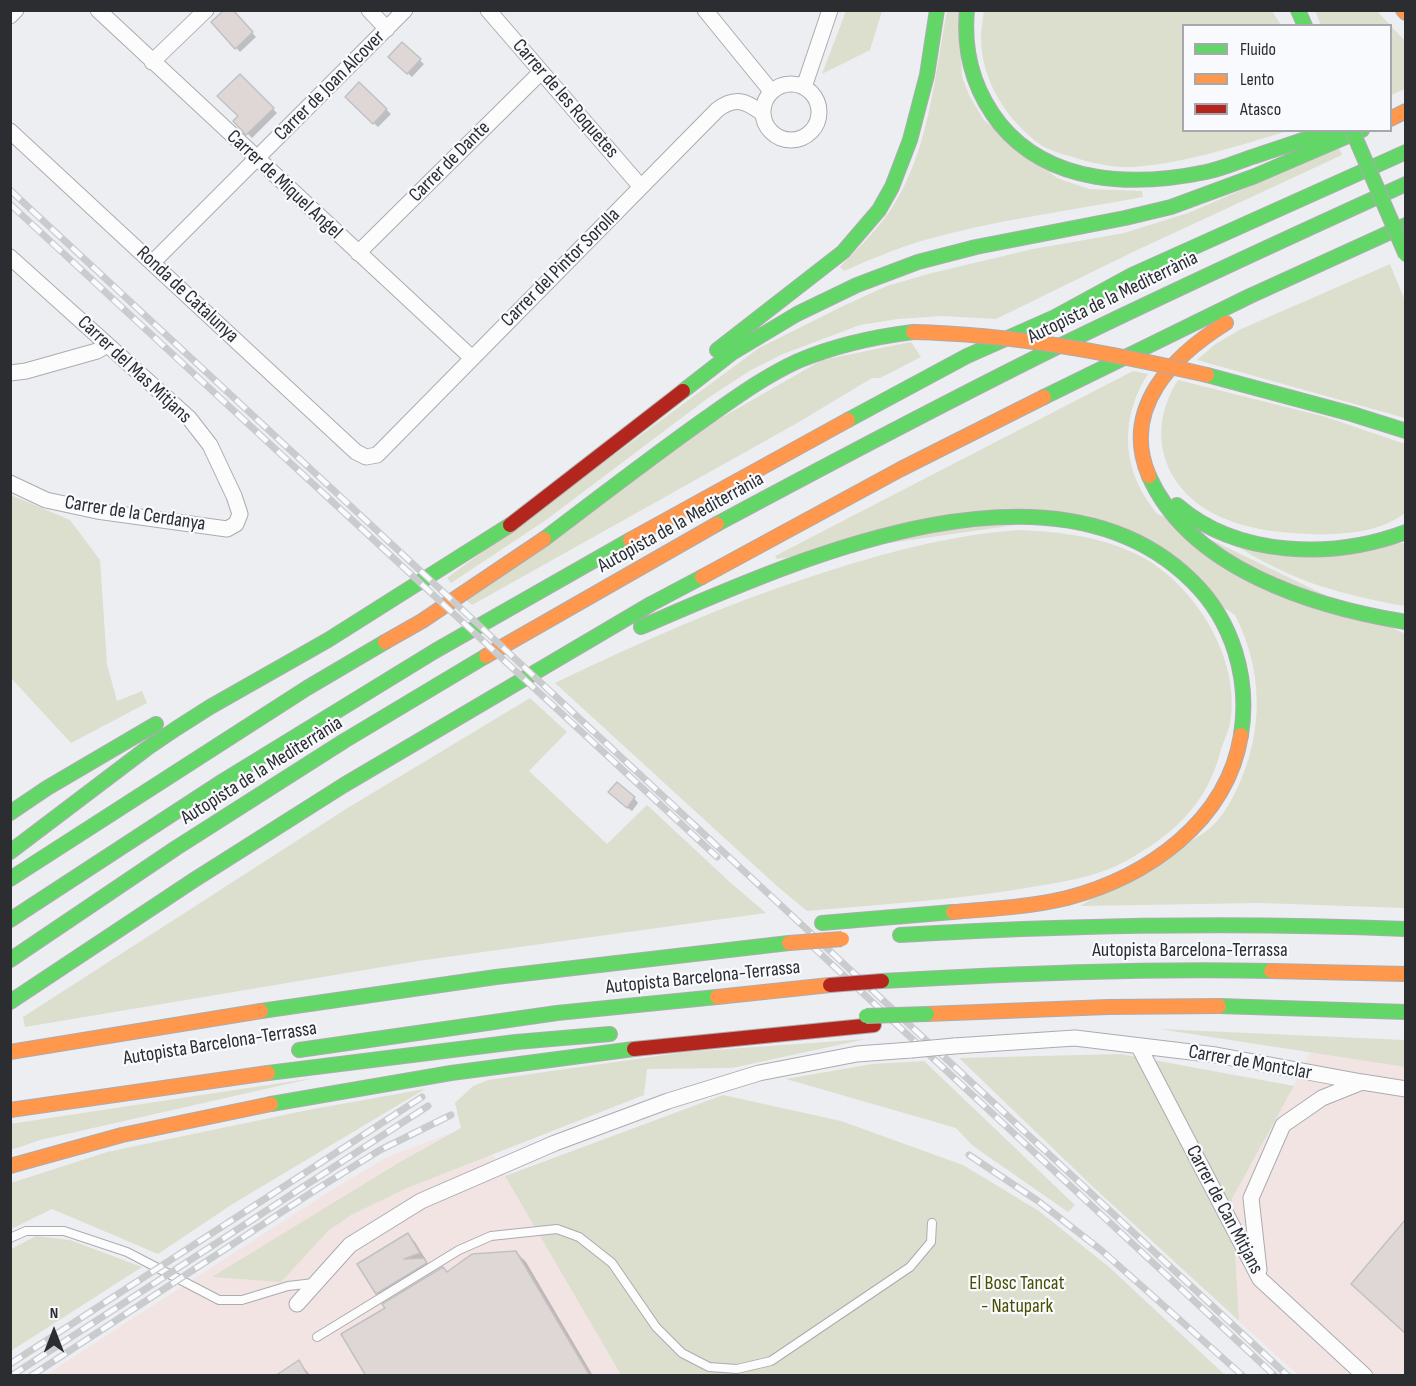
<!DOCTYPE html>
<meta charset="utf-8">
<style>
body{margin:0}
#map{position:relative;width:1416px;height:1386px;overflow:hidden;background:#eceef2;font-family:"Sofia Sans Condensed",sans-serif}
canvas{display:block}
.frame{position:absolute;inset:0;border:12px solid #2b2d30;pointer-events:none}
.legend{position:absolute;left:1182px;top:24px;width:210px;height:108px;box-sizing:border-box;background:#f8fafe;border:2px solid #a6a8ac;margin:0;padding:8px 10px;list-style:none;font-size:18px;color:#2b2d30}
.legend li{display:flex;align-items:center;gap:12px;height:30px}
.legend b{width:30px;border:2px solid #a6a8ac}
.north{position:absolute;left:24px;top:1302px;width:60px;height:60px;-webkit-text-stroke:4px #f8fafe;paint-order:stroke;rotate:0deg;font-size:16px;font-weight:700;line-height:24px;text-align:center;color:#2b2d30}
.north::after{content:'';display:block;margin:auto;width:21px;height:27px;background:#2b2d30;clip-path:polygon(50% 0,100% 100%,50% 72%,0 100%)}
</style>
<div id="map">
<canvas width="1416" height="1386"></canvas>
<div class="frame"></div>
<ul class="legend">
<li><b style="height:8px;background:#63d668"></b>Fluido</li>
<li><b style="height:8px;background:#ff974d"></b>Lento</li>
<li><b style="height:8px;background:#b3261e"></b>Atasco</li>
</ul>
<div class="north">N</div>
</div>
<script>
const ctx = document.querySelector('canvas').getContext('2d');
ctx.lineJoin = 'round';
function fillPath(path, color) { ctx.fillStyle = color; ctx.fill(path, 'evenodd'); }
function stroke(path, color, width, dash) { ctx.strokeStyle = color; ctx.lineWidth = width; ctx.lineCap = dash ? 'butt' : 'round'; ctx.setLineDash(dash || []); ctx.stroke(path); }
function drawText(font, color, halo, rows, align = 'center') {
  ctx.font = font + ' "Sofia Sans Condensed",sans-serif'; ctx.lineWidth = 4.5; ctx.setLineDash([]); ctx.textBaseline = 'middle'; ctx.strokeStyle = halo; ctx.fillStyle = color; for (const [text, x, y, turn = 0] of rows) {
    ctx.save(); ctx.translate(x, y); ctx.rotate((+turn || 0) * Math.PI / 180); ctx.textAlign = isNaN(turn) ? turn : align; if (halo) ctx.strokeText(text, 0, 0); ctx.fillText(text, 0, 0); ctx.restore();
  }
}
fillPath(new Path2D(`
 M 1310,1052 L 1405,1067 L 1405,1375 L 1298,1375 L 1239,1321 L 1232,1199 L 1294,1086 Z
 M 456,1131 L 489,1148 L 621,1375 L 44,1376 L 322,1196 L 387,1157 Z`), '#f2e4e3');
fillPath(new Path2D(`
 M 984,10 L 1272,11 L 1281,25 L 1184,26 L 1184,130 L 1288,131 C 1237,146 1186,163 1133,167 C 1116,168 1096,164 1079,159 C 1067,155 1052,152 1041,145 C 1007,121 981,80 981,38 C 981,29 983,19 984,10 Z
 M 846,11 L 882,11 L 870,50 L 822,74 Z
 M 947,11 L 959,11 L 962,77 L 970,97 L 984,120 L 1057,178 L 1089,189 L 1142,191 L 1143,197 C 1069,211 994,220 921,241 C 895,249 869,260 844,271 L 840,267 C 856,250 875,232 889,212 C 929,154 934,78 947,11 Z
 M 1315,11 L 1377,11 L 1405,41 L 1405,89 L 1391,95 L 1390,26 L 1321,25 Z
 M 1339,148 L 1342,155 L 1135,251 L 996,319 L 942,316 L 898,319 L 860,325 L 783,354 L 751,370 L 708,398 L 546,520 L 451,583 L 447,578 L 759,348 L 845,305 L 887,286 L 932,273 L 1033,249 L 1124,233 L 1188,213 Z
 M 1390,264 L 1405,301 L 1405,418 L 1197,360 L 1214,345 L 1239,330 Z
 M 911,342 L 921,357 L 880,378 L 872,378 L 799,422 L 472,605 L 466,600 L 700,430 L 822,360 Z
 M 1133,371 L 1148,374 C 1126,408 1121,448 1139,486 C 1143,495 1150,504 1156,513 L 1405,634 L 1405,908 L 1260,903 L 1080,906 C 1110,888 1140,870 1171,852 C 1183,844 1199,838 1210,828 C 1222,818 1231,801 1238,787 C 1264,730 1263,670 1235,615 L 1086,515 L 777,559 L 775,556 Z
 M 1178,380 L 1326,417 L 1405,444 L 1405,513 C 1379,533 1341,535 1309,534 C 1282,533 1253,530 1228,520 C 1167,497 1142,437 1178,380 Z
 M 11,495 L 70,520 L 100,560 L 107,664 L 117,701 L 142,691 L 147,703 L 71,743 L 11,678 Z
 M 1020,530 C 1062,532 1105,537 1142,557 C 1196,586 1242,661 1230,724 C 1228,732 1224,741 1221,749 C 1217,765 1211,781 1202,795 C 1184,824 1154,846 1124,862 C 1096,877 1063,882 1032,887 C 958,900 882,904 807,911 L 778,887 L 555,683 C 640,642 726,604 816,575 C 883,553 949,535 1020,530 Z
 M 1405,543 L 1405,606 C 1342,595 1295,582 1240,548 Z
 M 530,698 L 567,732 L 529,771 L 607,844 L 647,805 L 732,884 L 766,913 L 418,961 L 25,1027 L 23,1017 L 346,809 Z
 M 1159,1029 L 1405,1040 L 1405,1067 Z
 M 866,1039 L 732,1068 L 647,1069 L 644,1095 L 407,1188 L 351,1215 L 328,1231 L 281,1282 L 212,1277 L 400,1162 L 461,1128 L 455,1103 L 473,1086 L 488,1080 L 686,1052 Z
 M 1121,1054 L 1294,1086 L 1232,1199 L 1239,1321 L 1090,1184 L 959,1058 Z
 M 924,1061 L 1075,1205 L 1068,1212 L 973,1146 L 956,1128 L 786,1079 L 872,1064 Z
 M 314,1078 L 40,1140 L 11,1150 L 10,1124 Z
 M 425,1089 L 231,1205 L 158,1254 L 52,1209 L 11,1229 L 11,1183 L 107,1152 L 308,1110 Z
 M 723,1095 L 841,1121 L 963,1165 L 1039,1211 L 1109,1267 L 1225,1375 L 621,1375 L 505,1176 Z
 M 36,1236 L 70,1240 L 142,1267 L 11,1351 L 11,1249 Z`), '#dcdfce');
fillPath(new Path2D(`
 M 231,10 L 256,37 L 240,52 L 213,22 Z
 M 402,44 L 424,64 L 412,77 L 390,57 Z
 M 240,76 L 277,113 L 252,138 L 235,121 L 240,116 Z
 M 359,85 L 391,114 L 378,127 L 347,97 Z
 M 614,797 L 634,798 L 638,803 L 632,811 Z
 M 408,1235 L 415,1242 L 426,1260 L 424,1261 L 430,1267 L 384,1300 L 377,1293 Z
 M 516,1252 L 526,1262 L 593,1376 L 368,1376 L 447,1273 Z
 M 299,1362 L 311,1376 L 278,1376 Z`), '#0003');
const building = new Path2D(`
 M 224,10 L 233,10 L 253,32 L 235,49 L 211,22 Z
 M 402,42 L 421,59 L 407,74 L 388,57 Z
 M 240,74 L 274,108 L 246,135 L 233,121 L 238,116 L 217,96 Z
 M 359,82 L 387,109 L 373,124 L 345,97 Z
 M 617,782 L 635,797 L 627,808 L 608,792 Z
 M 1406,1219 L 1406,1334 L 1351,1284 Z
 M 408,1233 L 420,1253 L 404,1259 L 424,1258 L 427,1263 L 376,1294 L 357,1264 Z
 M 516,1251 L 590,1376 L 366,1376 L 341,1334 L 385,1308 L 382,1304 L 443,1267 L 447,1272 L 472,1254 Z
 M 299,1360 L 308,1376 L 275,1376 Z`);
fillPath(building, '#dfd7d6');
stroke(building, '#c2c1c2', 1.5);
const lane = new Path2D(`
 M 10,1238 L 26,1231 L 64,1231 L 127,1252 L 219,1300 L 242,1300 L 288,1286 L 314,1283
 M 317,1337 L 459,1250 L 491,1236 L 557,1229 L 579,1237 L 612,1263 L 656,1327 L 682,1353 L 709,1367 L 737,1369 L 771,1361 L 910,1267 L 931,1242 L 932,1223`);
const street = new Path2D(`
 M 98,10 L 472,358
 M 369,10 L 387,29
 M 488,10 L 641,187
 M 705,10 L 771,91
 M 10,16 L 16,10
 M 152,62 L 206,10
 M763 112a28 28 0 1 1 56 0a28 28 0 1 1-56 0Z
 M 804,87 L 830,10
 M 10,131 L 356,452 L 366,457 L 377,455 L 717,110 C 735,96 746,101 762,113
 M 358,253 L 541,72
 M 10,257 L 189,418 L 210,445 L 234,496 L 240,514 L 236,524 L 227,529 L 97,511 L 46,500 L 10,483
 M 152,263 L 405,10
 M 10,373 L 26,371 L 97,351 L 107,345
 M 954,1046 L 1075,1038 L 1216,1055 L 1362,1082
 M 1139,1047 L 1260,1279 L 1365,1376
 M 1259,1270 L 1251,1198 L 1283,1125 L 1322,1098 L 1362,1082 L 1406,1089
 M 297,1304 L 350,1245 L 421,1201 L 555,1143 L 668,1101 L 759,1073 L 857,1054 L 911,1050`);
const fast = new Path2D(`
 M 967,10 C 963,52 974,91 1000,124 C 1050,185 1134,187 1206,172 C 1221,169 1235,163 1249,158 C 1276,149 1304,140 1331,130
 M 1298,10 L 1305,26
 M 717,350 L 843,252 L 879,210 L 892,187 L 910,140 L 927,75 L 937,10
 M 1207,375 L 1352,414 L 1406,431
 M 683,391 L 732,353 L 797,314 L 857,285 L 918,262 L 976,247 L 1125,218 L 1171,207 L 1255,176 L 1362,130
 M 1044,397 L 1250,296 L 1406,225
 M 848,420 L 967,356 L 1055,317 L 1132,275 L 1406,152
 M 1149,476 C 1190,569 1314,607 1406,622
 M 1177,505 C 1238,558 1334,559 1406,532
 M 717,524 C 825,466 933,409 1043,354 C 1163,295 1285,239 1406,184
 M 544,539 C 597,499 650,458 705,419 C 735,398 765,376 798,361 C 836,345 873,337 913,332
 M 641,627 C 792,562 1051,442 1192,581 C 1233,621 1250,679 1241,735
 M 10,813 L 47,788 L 156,724
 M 10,852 L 146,749 L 177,728 L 210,707 L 328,640 L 510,525
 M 10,879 L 307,688 L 385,642
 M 10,920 L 223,781 L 435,651 L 630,540
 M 822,923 L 953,912
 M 900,935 C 1069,925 1237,922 1406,929
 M 10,960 L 176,848 L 344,741 L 486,656
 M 882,981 C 1012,974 1141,968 1271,971
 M 10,1002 L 194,880 L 344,785 L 651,604 L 702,577
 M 1219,1006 L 1406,1012
 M 261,1011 L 496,977 L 789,943
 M 299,1050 L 557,1013 L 717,997
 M 268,1073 L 516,1042 L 610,1034
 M 271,1104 L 451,1073 L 634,1049`);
const slow = new Path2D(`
 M 1403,10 L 1406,13
 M 1390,119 L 1406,111
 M 1149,476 C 1120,408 1173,356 1226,323
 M 630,540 L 848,420
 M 702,577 L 901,469 L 1044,397
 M 385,642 L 422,621 L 544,539
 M 486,656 L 717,524
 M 953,912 C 991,909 1030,907 1067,898 C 1147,877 1227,822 1241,735
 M 1271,971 L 1406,974
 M 717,997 L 830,985
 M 927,1014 L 1108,1007 L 1219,1006
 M 10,1052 L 261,1011
 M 10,1110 L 268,1073
 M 10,1166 L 122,1135 L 271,1104`);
const jam = new Path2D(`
 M 510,525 L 683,391
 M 634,1049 L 874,1025`);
stroke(lane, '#abacaf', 10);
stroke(street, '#abacaf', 17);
stroke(fast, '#abacaf', 16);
stroke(slow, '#abacaf', 16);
stroke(jam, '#abacaf', 16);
stroke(lane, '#fcfcfd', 8);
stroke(street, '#fcfcfd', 15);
stroke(fast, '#63d668', 14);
stroke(slow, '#ff974d', 14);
stroke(jam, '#b3261e', 14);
const rail = new Path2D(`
 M 10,190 L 1288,1376
 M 10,204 L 717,857
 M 811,945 L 1275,1376
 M 969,1155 L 1038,1201 L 1101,1250 L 1243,1376
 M 10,1364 L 422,1097
 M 11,1376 L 428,1106
 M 31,1376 L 317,1189 L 380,1150 L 451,1115`);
stroke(rail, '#cacbcd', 7);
stroke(rail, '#f8fafe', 4.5, [14]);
const streetBridge = new Path2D(`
 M 911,1050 L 954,1046`);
const fastBridge = new Path2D(`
 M 1352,130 L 1406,255
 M 866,1016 L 927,1014`);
const slowBridge = new Path2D(`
 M 913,332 C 1013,334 1110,353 1207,375
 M 789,943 L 842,939`);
const jamBridge = new Path2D(`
 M 830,985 L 882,981`);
stroke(streetBridge, '#abacaf', 17, []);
stroke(fastBridge, '#abacaf', 16, []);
stroke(slowBridge, '#abacaf', 16, []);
stroke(jamBridge, '#abacaf', 16, []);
stroke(streetBridge, '#fcfcfd', 15);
stroke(fastBridge, '#63d668', 14);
stroke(slowBridge, '#ff974d', 14);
stroke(jamBridge, '#b3261e', 14);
drawText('20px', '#2b2d30', '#f8fafe', [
 ["Carrer de Joan Alcover",330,86,-45],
 ["Carrer de les Roquetes",565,99,49],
 ["Carrer de Dante",450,162,-45],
 ["Carrer de Miquel Angel",284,185,43],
 ["Carrer del Pintor Sorolla",561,268,-45],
 ["Ronda de Catalunya",187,295,43],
 ["Autopista de la Mediterrània",1113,298,-26],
 ["Carrer del Mas Mitjans",134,370,43],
 ["Carrer de la Cerdanya",135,514,9],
 ["Autopista de la Mediterrània",681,523,-29],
 ["Autopista de la Mediterrània",262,771,-32],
 ["Autopista Barcelona-Terrassa",1190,951],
 ["Autopista Barcelona-Terrassa",703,978,-6],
 ["Autopista Barcelona-Terrassa",220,1044,-9],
 ["Carrer de Montclar",1250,1063,10],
 ["Carrer de Can Mitjans",1224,1210,62]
]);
drawText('20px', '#4a4f00', '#f8fafe', [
 ["El Bosc Tancat",1017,1284],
 ["- Natupark",1017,1307]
]);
</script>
